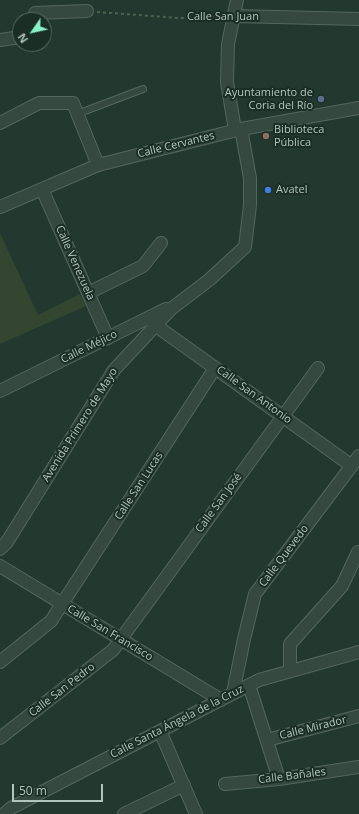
<!DOCTYPE html>
<meta charset="utf-8">
<style>
body{margin:0}
#map{position:relative;width:359px;height:814px;overflow:hidden;background:#23392f;font-family:"Open Sans",sans-serif}
canvas{display:block}
.north{position:absolute;left:12px;top:12px;width:40px;height:40px;box-sizing:border-box;background:#1b2e26;border:1px solid #576a62;border-radius:50%;rotate:236deg;font-size:11px;font-weight:700;line-height:16px;text-align:center;color:#b1c5bd}
.north::after{content:'';display:block;margin:auto;width:14px;height:18px;background:#89f2c9;clip-path:polygon(50% 0,100% 100%,50% 72%,0 100%)}
.scale{position:absolute;left:12px;top:784px;width:91px;height:18px;box-sizing:border-box;border:2px solid #b1c5bd;border-top:0;padding-left:5px;font-size:12px;line-height:14px;white-space:nowrap;color:#b1c5bd;-webkit-text-stroke:3px #1b2e26;paint-order:stroke}
</style>
<div id="map">
<canvas width="359" height="814"></canvas>
<div class="north">N</div>
<div class="scale">50 m</div>
</div>
<script>
const ctx = document.querySelector('canvas').getContext('2d');
ctx.lineJoin = 'round';
function fillPath(path, color) { ctx.fillStyle = color; ctx.fill(path, 'evenodd'); }
function stroke(path, color, width, dash) { ctx.strokeStyle = color; ctx.lineWidth = width; ctx.lineCap = dash ? 'butt' : 'round'; ctx.setLineDash(dash || []); ctx.stroke(path); }
function drawText(font, color, halo, rows, align = 'center') {
  ctx.font = font + ' "Open Sans",sans-serif'; ctx.lineWidth = 4; ctx.setLineDash([]); ctx.textBaseline = 'middle'; ctx.strokeStyle = halo; ctx.fillStyle = color; for (const [text, x, y, turn = 0] of rows) {
    ctx.save(); ctx.translate(x, y); ctx.rotate((+turn || 0) * Math.PI / 180); ctx.textAlign = isNaN(turn) ? turn : align; if (halo) ctx.strokeText(text, 0, 0); ctx.fillText(text, 0, 0); ctx.restore();
  }
}
fillPath(new Path2D(`
 M 0,233 L 38,315 L 80,294 L 86,306 L 0,344 Z`), '#334730');
const lane = new Path2D(`
 M 77,114 L 143,89`);
const street = new Path2D(`
 M 234,16 L 359,19
 M 35,20 L 35,13 L 87,11
 M 0,40 L 20,37
 M 0,123 L 39,103 L 73,103 L 98,165
 M 235,130 L 227,82 L 228,44 L 237,0
 M 42,189 L 108,338
 M 0,207 L 98,165 L 241,129 L 359,108
 M 88,293 L 143,266 L 161,243
 M 155,325 L 352,466
 M 0,391 L 166,309
 M 0,549 L 7,542 L 114,370 L 171,309 L 209,280 L 245,247 L 250,205 L 250,178 L 241,129
 M 0,566 L 221,700
 M 0,662 L 51,621 L 215,368
 M 290,671 L 290,644 L 342,586 L 358,552
 M 249,685 L 279,779
 M 233,693 L 244,639 L 255,594 L 359,456
 M 160,731 L 196,814
 M 0,738 L 113,650 L 318,368
 M 267,740 L 359,716
 M 225,784 L 279,779 L 359,767
 M 4,814 L 11,808 L 259,680 L 359,652
 M 124,814 L 184,785`);
stroke(lane, '#54675f', 8);
stroke(street, '#54675f', 14);
stroke(new Path2D(`
 M 97,12 L 179,18 L 223,17`), '#4d6251', 2, [3, 3]);
stroke(lane, '#364941', 6);
stroke(street, '#364941', 12);
for (const [x, y, r, color] of [
 [321,99,4,"#5c6f8a"],
 [266,136,4,"#8d6e63"],
 [268,190,4,"#3f7fe0"]
]) { const dot = new Path2D(); dot.arc(x, y, r, 0, 2 * Math.PI); ctx.fillStyle = color; ctx.fill(dot); stroke(dot, '#1b2e26', 1.5); }
drawText('11px', '#b1c5bd', '#1b2e26', [
 ["Calle San Juan",223,17],
 ["Calle Cervantes",176,145,-14],
 ["Calle Venezuela",75,263,66],
 ["Calle Méjico",89,347,-26],
 ["Calle San Antonio",254,395,36],
 ["Avenida Primero de Mayo",80,425,-58],
 ["Calle San Lucas",139,486,-57],
 ["Calle San José",219,503,-54],
 ["Calle Quevedo",284,556,-53],
 ["Calle San Francisco",110,633,31],
 ["Calle San Pedro",62,690,-38],
 ["Calle Santa Ángela de la Cruz",177,722,-27],
 ["Calle Mirador",313,728,-14],
 ["Calle Bañales",292,776,-7]
]);
drawText('11px', '#b1c5bd', '#1b2e26', [
 ["Ayuntamiento de",313,93,"right"],
 ["Coria del Río",313,106,"right"],
 ["Biblioteca",274,130],
 ["Pública",274,143],
 ["Avatel",276,190]
], 'left');
</script>
